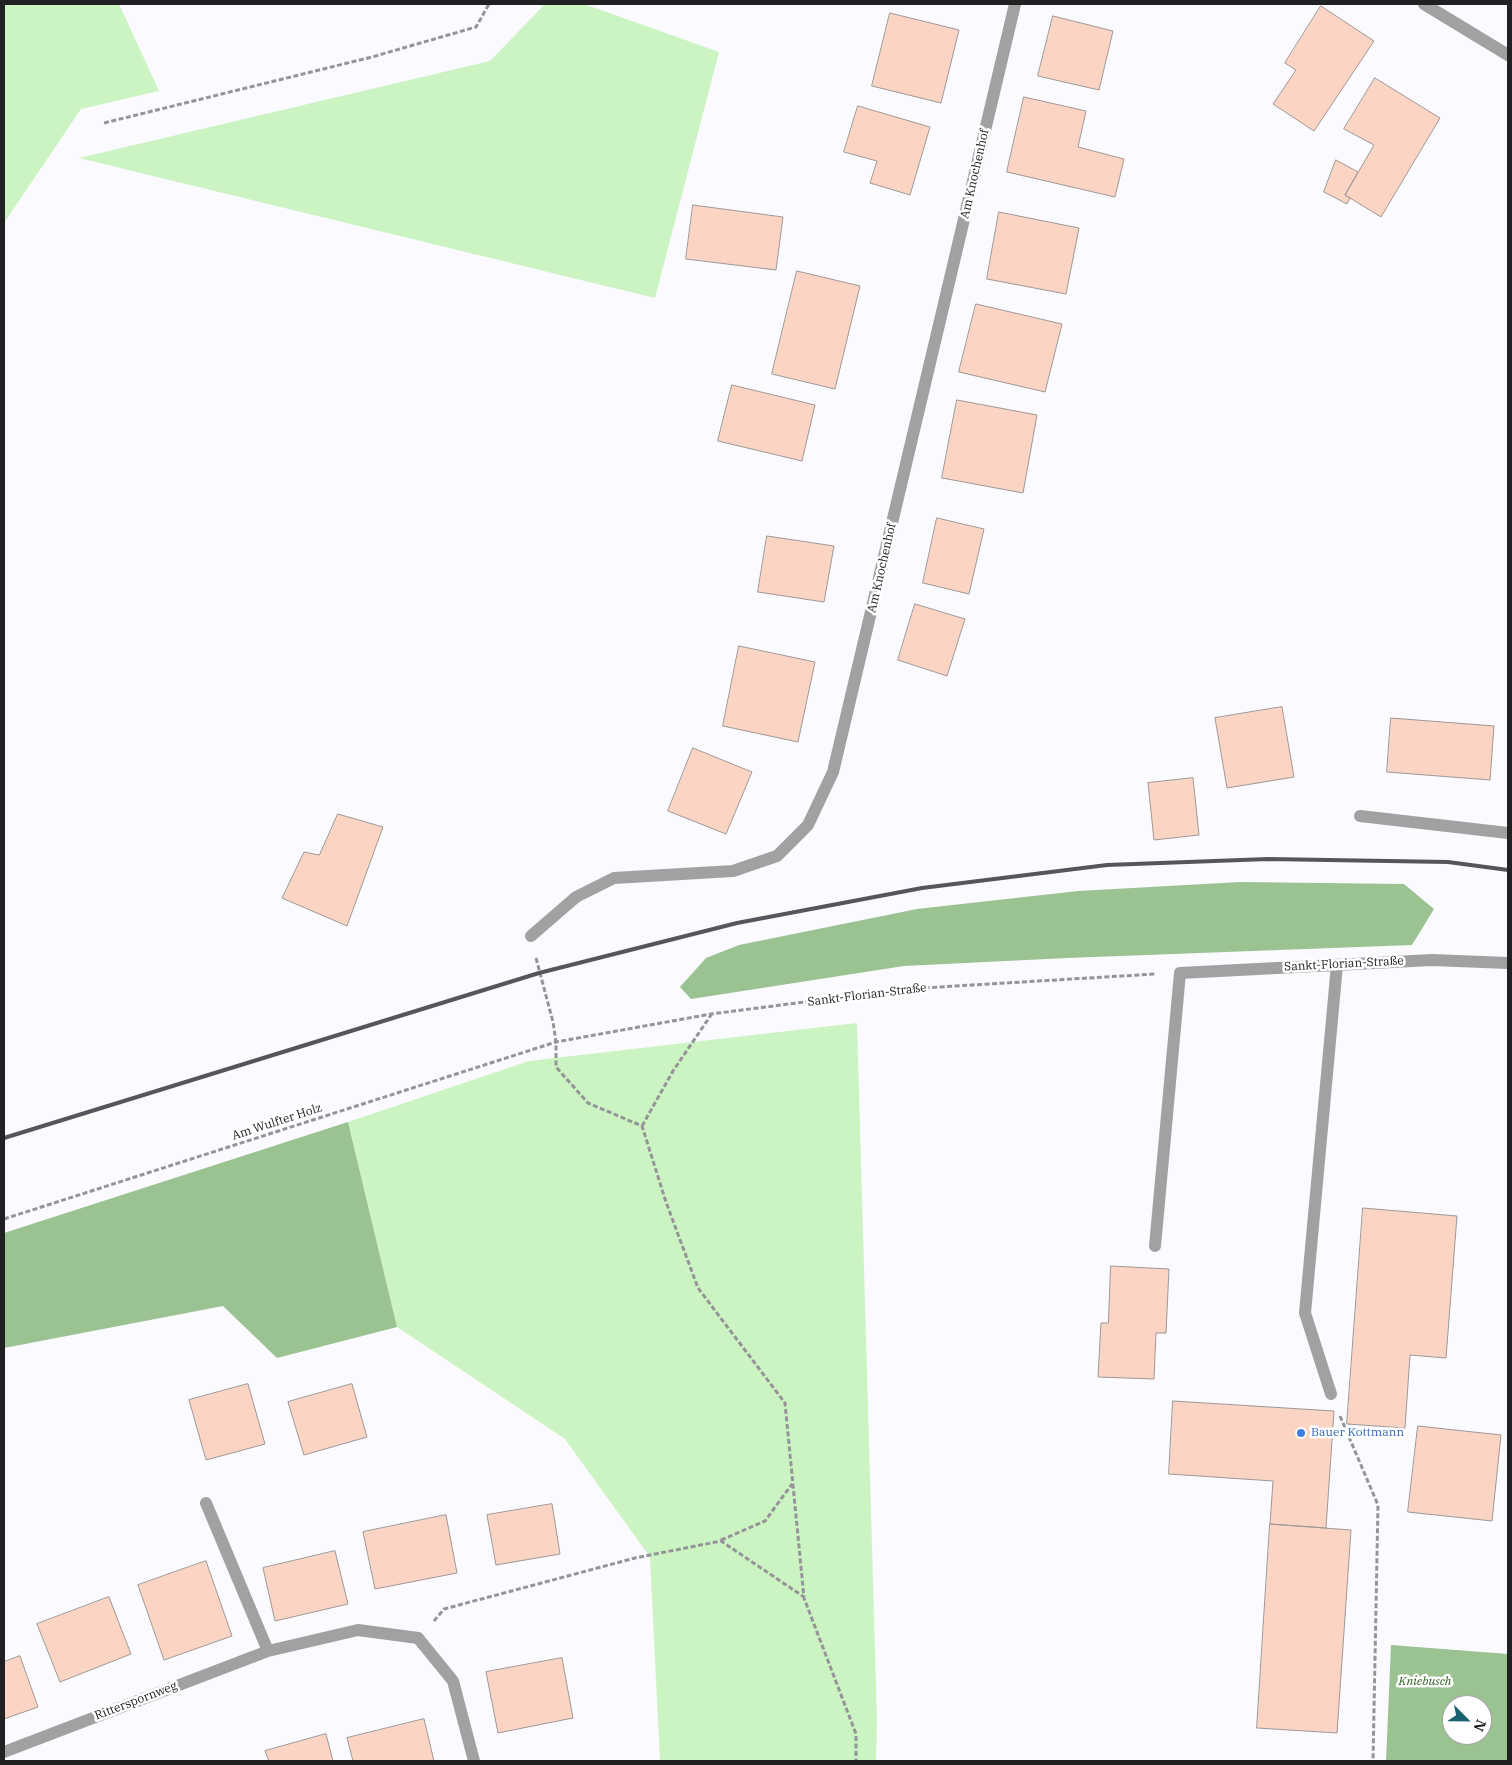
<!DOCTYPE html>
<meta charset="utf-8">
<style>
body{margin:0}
#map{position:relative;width:1512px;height:1765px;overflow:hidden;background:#fbfaff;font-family:"IBM Plex Serif",serif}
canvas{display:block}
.frame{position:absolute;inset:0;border:5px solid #212123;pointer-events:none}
.north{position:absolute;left:1442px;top:1695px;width:50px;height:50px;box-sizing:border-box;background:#fff;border:1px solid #a6a6a7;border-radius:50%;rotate:113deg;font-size:14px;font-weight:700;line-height:20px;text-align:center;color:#212123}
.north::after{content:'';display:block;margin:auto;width:18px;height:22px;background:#196270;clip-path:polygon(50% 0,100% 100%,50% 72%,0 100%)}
</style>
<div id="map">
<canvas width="1512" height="1765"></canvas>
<div class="frame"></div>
<div class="north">N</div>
</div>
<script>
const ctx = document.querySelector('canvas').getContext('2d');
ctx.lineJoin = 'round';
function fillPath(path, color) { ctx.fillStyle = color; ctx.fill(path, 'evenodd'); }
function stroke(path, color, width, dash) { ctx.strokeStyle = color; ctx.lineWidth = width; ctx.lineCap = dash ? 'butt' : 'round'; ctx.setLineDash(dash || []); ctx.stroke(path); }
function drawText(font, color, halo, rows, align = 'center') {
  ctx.font = font + ' "IBM Plex Serif",serif'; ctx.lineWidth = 5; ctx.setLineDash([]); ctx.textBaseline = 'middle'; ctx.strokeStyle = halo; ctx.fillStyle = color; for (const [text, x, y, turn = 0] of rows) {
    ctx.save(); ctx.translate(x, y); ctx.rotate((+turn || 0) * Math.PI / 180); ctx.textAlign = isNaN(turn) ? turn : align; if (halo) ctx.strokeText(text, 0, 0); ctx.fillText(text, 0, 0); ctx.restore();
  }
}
fillPath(new Path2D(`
 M 4,4 L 119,4 L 159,91 L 81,109 L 4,223 Z
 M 545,4 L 584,4 L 719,52 L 655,298 L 79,158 L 490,61 Z
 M 857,1023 L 877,1721 L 876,1761 L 660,1761 L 650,1557 L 565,1439 L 397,1327 L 348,1122 L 529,1061 Z`), '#cbf4c2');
fillPath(new Path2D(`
 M 1241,882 L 1404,884 L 1434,909 L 1412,945 L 1067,958 L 904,966 L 691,999 L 680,987 L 706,958 L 739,945 L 917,909 L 1078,891 Z
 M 348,1122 L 397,1327 L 277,1358 L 223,1306 L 4,1348 L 4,1233 Z
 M 1391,1645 L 1508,1654 L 1508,1761 L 1386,1761 ZM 1452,1705 L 1482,1705 L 1482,1735 L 1452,1735 Z`), '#9bc392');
const building = new Path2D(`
 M 1321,6 L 1374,41 L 1314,131 L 1273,104 L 1296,70 L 1285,63 Z
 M 890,13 L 959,30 L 941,103 L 872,86 Z
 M 1053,16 L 1113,31 L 1099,90 L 1038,76 Z
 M 1375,78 L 1440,118 L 1381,217 L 1345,195 L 1374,145 L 1344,129 Z
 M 1024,97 L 1086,111 L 1078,147 L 1124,159 L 1115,197 L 1007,172 Z
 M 858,106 L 930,127 L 910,195 L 870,183 L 877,161 L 844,152 Z
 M 1336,160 L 1358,172 L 1345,195 L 1350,198 L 1347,204 L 1324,192 Z
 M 693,205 L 783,217 L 776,270 L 686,259 Z
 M 999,212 L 1079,228 L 1066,294 L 987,279 Z
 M 797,271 L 860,286 L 835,389 L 772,374 Z
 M 976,304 L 1062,324 L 1045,392 L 959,372 Z
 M 732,385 L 815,405 L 802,461 L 718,441 Z
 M 957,400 L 1037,415 L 1023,493 L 942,478 Z
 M 937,518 L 984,529 L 969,594 L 923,583 Z
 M 767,536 L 834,546 L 824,602 L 758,592 Z
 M 915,604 L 965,619 L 947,676 L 898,660 Z
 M 739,646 L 815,662 L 798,742 L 723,726 Z
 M 1282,707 L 1294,777 L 1227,788 L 1215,718 Z
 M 1391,718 L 1494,726 L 1490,780 L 1387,772 Z
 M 693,748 L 752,772 L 726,834 L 668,811 Z
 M 1193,778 L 1199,835 L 1154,840 L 1148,783 Z
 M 338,814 L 383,827 L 347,926 L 282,898 L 304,852 L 319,855 Z
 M 1363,1208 L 1457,1216 L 1446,1358 L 1410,1355 L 1405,1428 L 1347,1424 Z
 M 1111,1266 L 1169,1269 L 1166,1333 L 1156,1333 L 1154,1379 L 1098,1377 L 1101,1323 L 1108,1323 Z
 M 248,1384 L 265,1444 L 206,1460 L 189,1400 Z
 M 352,1384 L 367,1437 L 304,1455 L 288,1402 Z
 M 1173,1401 L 1334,1411 L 1326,1528 L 1270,1524 L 1273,1481 L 1169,1474 Z
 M 1418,1426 L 1501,1435 L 1492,1521 L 1408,1512 Z
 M 552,1504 L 560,1554 L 496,1565 L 487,1515 Z
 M 446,1515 L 457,1573 L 375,1589 L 363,1532 Z
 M 1270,1524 L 1351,1530 L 1337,1733 L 1257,1728 Z
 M 335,1551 L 348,1604 L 275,1621 L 263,1568 Z
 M 206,1561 L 232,1636 L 164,1660 L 138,1585 Z
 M 109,1597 L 131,1654 L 60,1682 L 37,1624 Z
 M 20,1656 L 38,1707 L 4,1719 L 4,1662 Z
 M 562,1658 L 573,1718 L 498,1733 L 486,1672 Z
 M 424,1719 L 434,1761 L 353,1761 L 347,1738 Z
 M 326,1734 L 333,1761 L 269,1761 L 265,1751 Z`);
fillPath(building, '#fbd4c4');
stroke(building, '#9d9896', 1);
stroke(new Path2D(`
 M 104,123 L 372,57 L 476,27 L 489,4
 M 536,958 L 553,1022 L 556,1042 L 556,1067 L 588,1103 L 642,1126 L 666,1202 L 698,1288 L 785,1403 L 804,1598 L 856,1734 L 856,1761
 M 642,1126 L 673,1071 L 711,1015
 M 4,1219 L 556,1042 L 711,1014 L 906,989 L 1155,974
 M 1340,1416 L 1378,1505 L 1373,1761
 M 721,1540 L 765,1521 L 792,1484
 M 434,1621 L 444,1609 L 635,1558 L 721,1541 L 804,1597`), '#959498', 3, [5, 2.5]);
stroke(new Path2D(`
 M 1360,816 L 1508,833
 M 418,1638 L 453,1681 L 474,1761`), '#a2a0a1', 12);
stroke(new Path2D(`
 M 1424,4 L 1508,55
 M 531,936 L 576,897 L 614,878 L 733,871 L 777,856 L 808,825 L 833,772 L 1015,4
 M 1155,1246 L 1180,973 L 1432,960 L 1508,963
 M 1331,1394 L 1305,1313 L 1337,965
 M 206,1503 L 268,1651
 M 4,1752 L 268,1651 L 358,1630 L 418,1638`), '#a2a0a1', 12);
stroke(new Path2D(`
 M 4,1138 L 539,973 L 737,923 L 922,888 L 1107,865 L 1268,859 L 1448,862 L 1508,870`), '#565658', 4);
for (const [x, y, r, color] of [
 [1301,1433,5,"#3f7fe0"]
]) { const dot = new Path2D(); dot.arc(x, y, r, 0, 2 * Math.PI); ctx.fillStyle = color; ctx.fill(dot); stroke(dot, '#fff', 2); }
drawText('12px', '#212123', '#fff', [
 ["Am Knochenhof",975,174,-77],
 ["Am Knochenhof",882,568,-77],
 ["Sankt-Florian-Straße",1344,964,-3],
 ["Sankt-Florian-Straße",867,995,-7],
 ["Am Wulfter Holz",277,1122,-18],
 ["Ritterspornweg",136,1701,-21]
]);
drawText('12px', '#366cbe', '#fff', [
 ["Bauer Kottmann",1311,1433]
], 'left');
drawText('italic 12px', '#295d1d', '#fff', [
 ["Kniebusch",1425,1682]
]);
</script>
